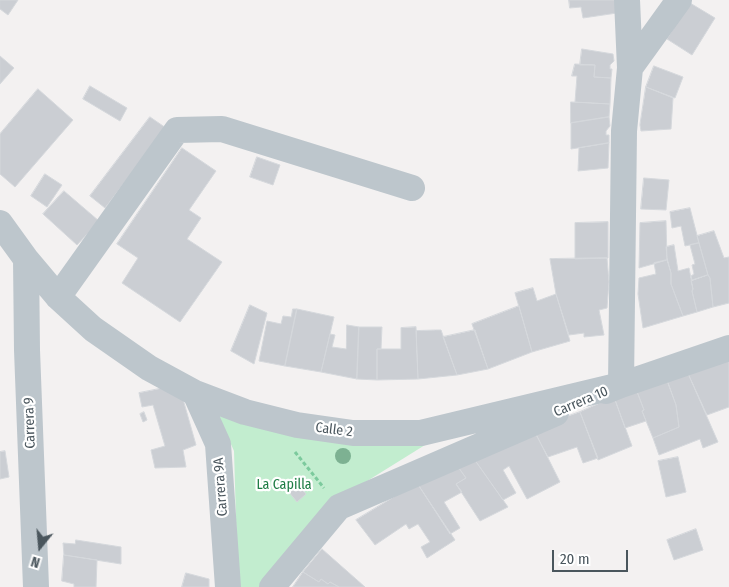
<!DOCTYPE html>
<style>
body{margin:0}
#map{position:relative;width:729px;height:587px;overflow:hidden;background:#f3f1f1;font-family:"Fira Sans Condensed",sans-serif}
canvas{display:block}
.north{position:absolute;left:15px;top:522px;width:50px;height:50px;-webkit-text-stroke:4px #fff;paint-order:stroke;rotate:197deg;font-size:14px;font-weight:700;line-height:20px;text-align:center;color:#4a565d}
.north::after{content:'';display:block;margin:auto;width:18px;height:22px;background:#4a565d;clip-path:polygon(50% 0,100% 100%,50% 72%,0 100%)}
.scale{position:absolute;left:552px;top:550px;width:76px;height:22px;box-sizing:border-box;border:2px solid #4a565d;border-top:0;padding-left:6px;font-size:15px;line-height:18px;white-space:nowrap;color:#4a565d;-webkit-text-stroke:4px #fff;paint-order:stroke}
</style>
<div id="map">
<canvas width="729" height="587"></canvas>
<div class="north">N</div>
<div class="scale">20 m</div>
</div>
<script>
const ctx = document.querySelector('canvas').getContext('2d');
ctx.lineJoin = 'round';
function fillPath(path, color) { ctx.fillStyle = color; ctx.fill(path, 'evenodd'); }
function stroke(path, color, width, dash) { ctx.strokeStyle = color; ctx.lineWidth = width; ctx.lineCap = dash ? 'butt' : 'round'; ctx.setLineDash(dash || []); ctx.stroke(path); }
function drawText(font, color, halo, rows, align = 'center') {
  ctx.font = font + ' "Fira Sans Condensed",sans-serif'; ctx.lineWidth = 4.5; ctx.setLineDash([]); ctx.textBaseline = 'middle'; ctx.strokeStyle = halo; ctx.fillStyle = color; for (const [text, x, y, turn = 0] of rows) {
    ctx.save(); ctx.translate(x, y); ctx.rotate((+turn || 0) * Math.PI / 180); ctx.textAlign = isNaN(turn) ? turn : align; if (halo) ctx.strokeText(text, 0, 0); ctx.fillText(text, 0, 0); ctx.restore();
  }
}
fillPath(new Path2D(`
 M 216,410 L 425,445 L 335,501 L 260,587 L 238,587 L 234,451 Z`), '#c2edcf');
const building = new Path2D(`
 M 0,0 L 18,0 L 8,15 L 0,9 Z
 M 569,0 L 615,0 L 617,13 L 583,18 L 581,7 L 570,8 Z
 M 690,3 L 715,18 L 692,55 L 667,39 Z
 M 582,49 L 613,54 L 614,61 L 610,65 L 610,69 L 612,69 L 611,78 L 594,77 L 595,65 L 580,65 Z
 M 0,56 L 14,68 L 0,84 Z
 M 575,64 L 595,65 L 594,77 L 611,78 L 610,104 L 575,102 L 577,76 L 572,76 Z
 M 654,66 L 683,77 L 675,98 L 646,87 Z
 M 90,86 L 127,108 L 120,121 L 83,99 Z
 M 646,87 L 673,98 L 671,129 L 641,131 L 640,125 Z
 M 38,89 L 73,120 L 15,187 L 0,174 L 0,134 Z
 M 571,102 L 610,104 L 609,117 L 571,123 Z
 M 150,117 L 166,128 L 105,208 L 90,196 Z
 M 609,117 L 610,126 L 606,131 L 606,135 L 609,135 L 609,143 L 571,149 L 571,123 Z
 M 609,143 L 608,168 L 578,171 L 579,148 Z
 M 182,148 L 216,171 L 189,210 L 201,218 L 187,239 L 222,262 L 180,322 L 122,283 L 138,258 L 117,244 Z
 M 257,157 L 280,165 L 273,185 L 250,177 Z
 M 45,174 L 62,185 L 47,207 L 31,196 Z
 M 644,178 L 669,180 L 666,210 L 641,209 Z
 M 64,191 L 99,221 L 77,245 L 43,214 Z
 M 690,208 L 699,243 L 685,246 L 681,226 L 672,228 L 670,212 Z
 M 666,221 L 667,260 L 639,268 L 640,223 Z
 M 608,222 L 608,258 L 575,259 L 575,223 Z
 M 714,231 L 724,258 L 729,257 L 729,303 L 713,307 L 710,278 L 708,275 L 697,236 Z
 M 699,243 L 708,275 L 692,280 L 691,276 L 694,274 L 692,265 L 695,264 L 690,245 Z
 M 674,245 L 678,271 L 689,268 L 693,289 L 692,291 L 697,312 L 683,316 L 671,284 L 671,273 L 667,258 L 666,247 Z
 M 607,258 L 609,282 L 607,308 L 599,310 L 604,335 L 584,337 L 584,333 L 569,335 L 556,294 L 550,259 Z
 M 667,260 L 671,273 L 671,284 L 683,316 L 643,328 L 638,294 L 639,278 L 656,274 L 654,263 Z
 M 708,275 L 710,278 L 713,307 L 697,312 L 692,291 L 693,289 L 691,281 Z
 M 533,288 L 537,301 L 556,294 L 570,341 L 532,352 L 515,293 Z
 M 250,305 L 267,313 L 254,364 L 231,351 Z
 M 519,306 L 532,352 L 488,369 L 472,324 Z
 M 293,309 L 297,309 L 285,366 L 259,361 L 267,321 L 281,324 L 283,316 L 291,317 Z
 M 297,309 L 334,317 L 321,372 L 285,366 Z
 M 347,325 L 359,327 L 357,379 L 321,372 L 330,334 L 335,335 L 332,347 L 346,349 Z
 M 359,327 L 382,327 L 381,349 L 377,349 L 377,380 L 357,379 Z
 M 416,327 L 418,379 L 377,380 L 377,349 L 401,349 L 401,328 Z
 M 436,330 L 441,330 L 457,375 L 418,379 L 416,331 Z
 M 475,330 L 488,369 L 457,375 L 443,337 Z
 M 729,359 L 729,407 L 707,415 L 686,369 Z
 M 686,369 L 718,442 L 703,448 L 700,439 L 659,455 L 653,438 L 679,427 L 676,405 L 666,377 Z
 M 666,378 L 676,405 L 679,427 L 653,438 L 642,411 L 644,410 L 636,389 Z
 M 179,385 L 196,445 L 183,450 L 186,467 L 155,468 L 151,450 L 165,446 L 153,405 L 142,407 L 139,393 Z
 M 636,389 L 644,410 L 642,411 L 646,421 L 625,428 L 614,397 Z
 M 614,397 L 632,446 L 598,460 L 580,412 Z
 M 144,412 L 147,420 L 143,422 L 140,414 Z
 M 580,412 L 598,458 L 583,463 L 577,447 L 548,457 L 533,429 Z
 M 532,426 L 560,482 L 527,499 L 509,466 L 503,470 L 516,493 L 503,500 L 472,456 Z
 M 5,451 L 9,477 L 0,479 L 0,452 Z
 M 472,456 L 508,507 L 480,521 L 456,484 L 466,478 L 456,464 Z
 M 678,457 L 686,492 L 666,497 L 658,461 Z
 M 456,464 L 466,478 L 456,484 L 462,492 L 444,502 L 460,528 L 450,534 L 417,483 Z
 M 417,483 L 455,540 L 427,558 L 421,547 L 430,542 L 418,524 L 409,529 L 406,524 L 375,545 L 356,520 Z
 M 298,484 L 306,494 L 297,502 L 289,492 Z
 M 696,529 L 703,550 L 674,560 L 667,540 Z
 M 76,540 L 121,547 L 121,564 L 64,555 L 63,543 L 75,544 Z
 M 322,549 L 365,587 L 339,587 L 330,582 L 328,584 L 321,579 L 319,582 L 303,572 Z
 M 64,555 L 97,560 L 96,587 L 74,587 L 74,584 L 62,581 Z
 M 303,572 L 319,582 L 321,579 L 328,584 L 330,582 L 339,587 L 293,587 Z
 M 186,573 L 209,579 L 209,587 L 182,587 Z`);
fillPath(building, '#cbced3');
stroke(building, '#d5d8dc', 1);
stroke(new Path2D(`
 M 295,452 L 324,488`), '#7cca9d', 3, [4, 2.5]);
stroke(new Path2D(`
 M 630,68 L 679,0
 M 0,223 L 26,259 L 58,297 L 93,329 L 149,368 L 195,393 L 245,412 L 297,425 L 353,433 L 421,433 L 621,385 L 729,348
 M 26,259 L 27,350 L 36,587
 M 58,297 L 177,130 L 222,129 L 412,188
 M 606,391 L 621,385 L 624,131 L 630,68 L 627,0
 M 195,393 L 218,444 L 228,587
 M 272,587 L 339,507 L 556,413`), '#bdc6cc', 26);
ctx.fillStyle = '#7db192';
for (const [x, y] of [
 [343,456]
]) { ctx.beginPath(); ctx.arc(x, y, 8, 0, 2 * Math.PI); ctx.fill(); }
drawText('14px', '#4a565d', '#fff', [
 ["Carrera 10",581,402,-23],
 ["Carrera 9",30,423,-92],
 ["Calle 2",334,430,7],
 ["Carrera 9A",221,487,-94]
]);
drawText('14px', '#1d7c44', '#fff', [
 ["La Capilla",284,485]
]);
</script>
